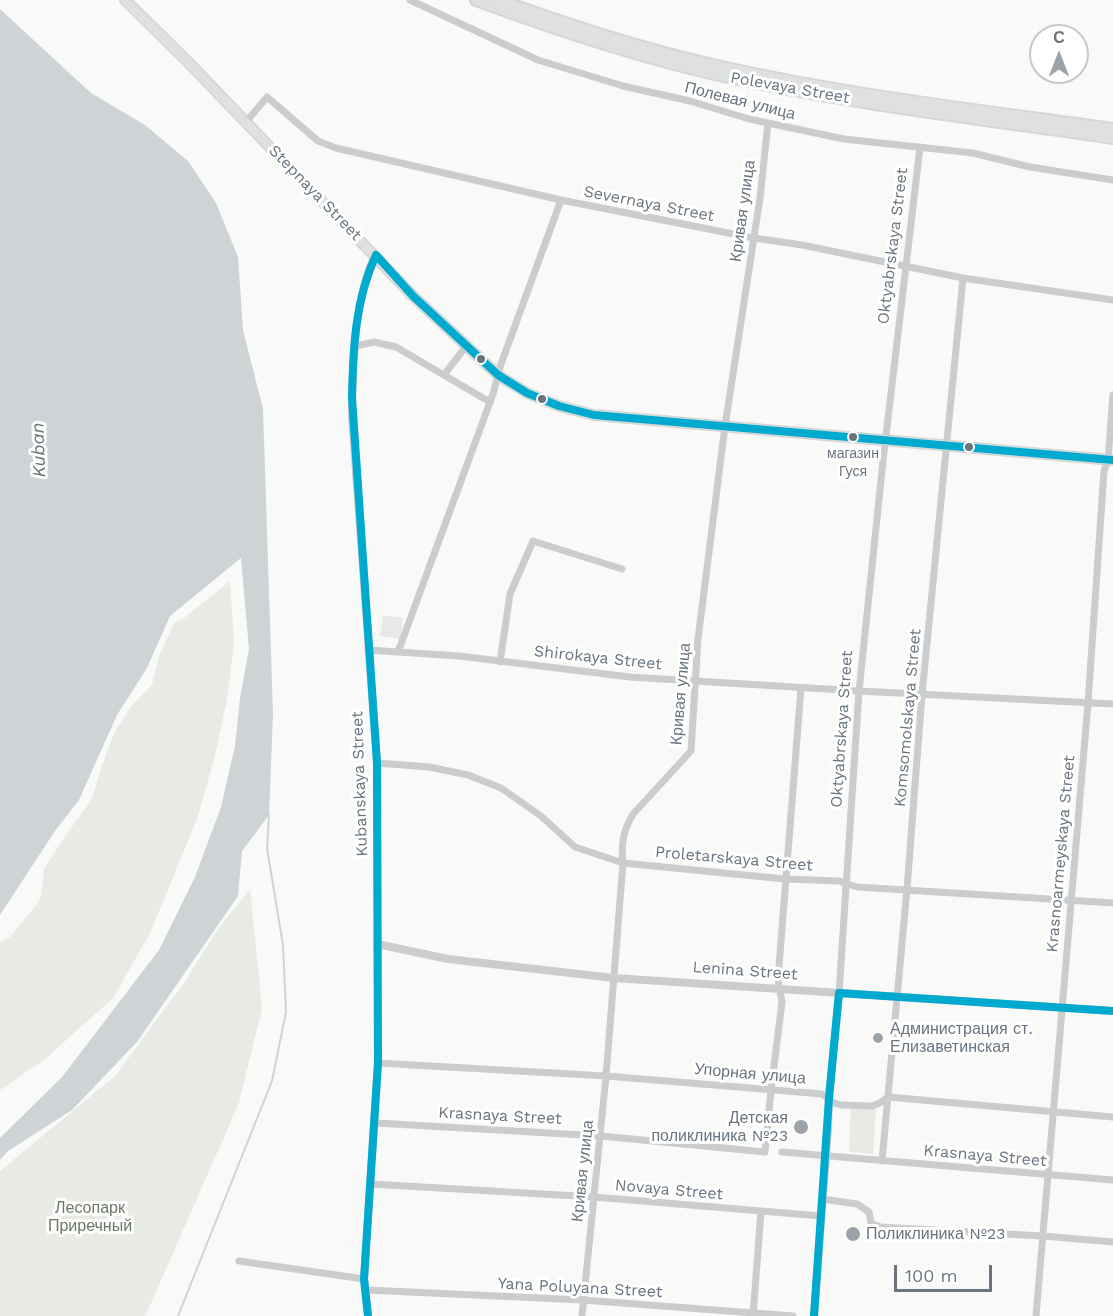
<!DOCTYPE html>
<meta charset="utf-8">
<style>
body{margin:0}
#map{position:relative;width:1113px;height:1316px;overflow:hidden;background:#f9f9f8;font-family:"Work Sans",sans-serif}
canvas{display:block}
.north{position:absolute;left:1029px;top:24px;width:60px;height:60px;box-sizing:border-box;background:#fff;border:2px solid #c3c8cc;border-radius:50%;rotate:0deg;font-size:16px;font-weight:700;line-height:24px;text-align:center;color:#68757f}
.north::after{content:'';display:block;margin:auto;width:21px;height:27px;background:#9ba3a9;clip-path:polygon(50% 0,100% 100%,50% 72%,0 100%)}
.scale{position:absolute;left:894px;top:1265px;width:98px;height:27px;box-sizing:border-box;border:3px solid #68757f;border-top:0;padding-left:8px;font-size:18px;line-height:21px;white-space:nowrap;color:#68757f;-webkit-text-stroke:4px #fff;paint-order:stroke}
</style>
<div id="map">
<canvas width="1113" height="1316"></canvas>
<div class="north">С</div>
<div class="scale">100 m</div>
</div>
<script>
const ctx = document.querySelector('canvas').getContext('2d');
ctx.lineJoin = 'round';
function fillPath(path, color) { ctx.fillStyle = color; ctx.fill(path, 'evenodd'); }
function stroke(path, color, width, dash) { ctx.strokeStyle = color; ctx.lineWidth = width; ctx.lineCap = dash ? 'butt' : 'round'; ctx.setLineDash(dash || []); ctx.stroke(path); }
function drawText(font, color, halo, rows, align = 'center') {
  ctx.font = font + ' "Work Sans",sans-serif'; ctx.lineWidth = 6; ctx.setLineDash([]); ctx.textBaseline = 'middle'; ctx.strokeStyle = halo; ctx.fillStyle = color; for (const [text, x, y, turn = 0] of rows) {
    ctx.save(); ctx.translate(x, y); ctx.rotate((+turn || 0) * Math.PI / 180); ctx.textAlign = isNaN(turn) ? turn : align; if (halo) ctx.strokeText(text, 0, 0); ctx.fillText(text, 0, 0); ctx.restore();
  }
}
fillPath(new Path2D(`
 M 383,615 L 403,618 L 400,639 L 380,636 Z`), '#e7e9e8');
fillPath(new Path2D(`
 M 230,581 L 234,643 L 227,699 L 215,756 L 197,819 L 150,933 L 113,998 L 45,1059 L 0,1090 L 0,943 L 10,937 L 33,909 L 41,897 L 44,869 L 63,839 L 92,799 L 101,768 L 115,731 L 133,704 L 152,685 L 159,656 L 174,623 L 183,619 Z
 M 250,889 L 262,1008 L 239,1103 L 148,1310 L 144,1316 L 0,1316 L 0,1171 L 115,1076 L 186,980 L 217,930 Z
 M 851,1106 L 876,1107 L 873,1154 L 849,1152 Z`), '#e8eae6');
fillPath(new Path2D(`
 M 0,9 L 91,93 L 145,125 L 188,161 L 216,203 L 238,257 L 243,330 L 263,409 L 273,714 L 269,815 L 242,851 L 238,896 L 137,1042 L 72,1110 L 8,1151 L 0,1160 L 0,1138 L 62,1077 L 159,950 L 195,877 L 221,807 L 235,746 L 240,698 L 249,649 L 241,558 L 170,616 L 147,668 L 117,715 L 79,800 L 55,831 L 0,915 Z`), '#ced4d6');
stroke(new Path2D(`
 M 178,1316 L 272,1081 L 286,1012 L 283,945 L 267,848 L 269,815`), '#ced4d6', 2);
const secondary = new Path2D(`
 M 125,0 L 188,62 L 413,296 L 498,375 L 527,393 L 559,406 L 594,415 L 1113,460`);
const trunk = new Path2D(`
 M 476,0 C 557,30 639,57 723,76 C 852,104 983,119 1113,138
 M 499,0 C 573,27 648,51 726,68 C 853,96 984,111 1113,129`);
stroke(secondary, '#d5d6d6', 12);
stroke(trunk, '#d5d6d6', 14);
stroke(new Path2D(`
 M 410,0 L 538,60 L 623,86 L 690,101 L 749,119 L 844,139 L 973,153 L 1030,167 L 1113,180
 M 246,122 L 267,97 L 318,141 L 336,148 L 561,200 L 754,238 L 802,245 L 963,278 L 1113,300
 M 355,346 L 374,342 L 396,347 L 490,402
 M 444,375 L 467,345
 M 368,650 L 459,656 L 630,677 L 859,691 L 1113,704
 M 398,652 L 493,394 L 501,364 L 561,200
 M 500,662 L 510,594 L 533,541 L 622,569
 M 377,763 L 429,767 L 468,775 L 501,788 L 541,816 L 575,847 L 623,863 L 785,879 L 839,881 L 857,887 L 1113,903
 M 839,993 L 859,691 L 883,461 L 920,147
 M 378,1063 L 606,1076 L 822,1094 L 834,1103 L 841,1105 L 872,1106 L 880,1103 L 888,1097 L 1113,1117
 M 376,1123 L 601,1136 L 765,1152 L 771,1090 L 782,1002 L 778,979 L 801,688
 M 782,1152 L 1113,1180
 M 882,1161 L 907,889 L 922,694 L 963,278
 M 371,1184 L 594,1197 L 821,1216
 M 822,1199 L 857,1204 L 869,1212 L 871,1223 L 880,1227 L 1043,1236 L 1113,1242
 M 239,1261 L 364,1279
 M 366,1290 L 583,1300 L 793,1316
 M 582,1316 L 606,1076 L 623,863 C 621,844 623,829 634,813 L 691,751 L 698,639 L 725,426 L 760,198 L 768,123
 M 753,1316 L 761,1211
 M 1036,1316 L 1088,703 L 1104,471 L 1108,460 L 1113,395`), '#cacccd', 7);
stroke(new Path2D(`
 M 377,944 L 448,959 L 614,978 L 1113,1011
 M 368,1316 L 364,1279 L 378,1063 L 377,763 L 352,416 C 352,372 354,293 376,255
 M 814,1316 L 828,1128 L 829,1098 L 839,993`), '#cacccd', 8);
stroke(secondary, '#dfe0e0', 9);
stroke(trunk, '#dfe0e0', 10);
stroke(new Path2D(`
 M 368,1316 L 364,1279 L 378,1063 L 377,763 L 352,398 C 353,349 355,300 376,255 L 413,296 L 498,375 L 527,393 L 559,406 L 594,415 L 1113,460
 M 814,1316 L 829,1098 L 839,993 L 1113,1011`), '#00a9ce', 8);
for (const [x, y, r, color] of [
 [481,359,5,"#68757f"],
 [542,399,5,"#68757f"],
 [853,437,5,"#68757f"],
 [969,447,5,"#68757f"],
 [878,1038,6,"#9ba3a9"],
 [801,1127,8,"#9ba3a9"],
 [853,1234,8,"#9ba3a9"]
]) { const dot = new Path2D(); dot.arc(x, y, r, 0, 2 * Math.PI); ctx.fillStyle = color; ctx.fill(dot); stroke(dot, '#fff', 2); }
drawText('14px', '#68757f', '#fff', [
 ["магазин",853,454],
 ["Гуся",853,472]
]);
drawText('16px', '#68757f', '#fff', [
 ["Polevaya Street",790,88,10],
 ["Полевая улица",740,101,14],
 ["Stepnaya Street",315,193,46],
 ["Severnaya Street",649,204,11],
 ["Кривая улица",743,211,-82],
 ["Oktyabrskaya Street",893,246,-83],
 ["Shirokaya Street",598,658,6],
 ["Кривая улица",681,694,-85],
 ["Komsomolskaya Street",908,718,-85],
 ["Oktyabrskaya Street",842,729,-86],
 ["Kubanskaya Street",360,784,-92],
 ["Krasnoarmeyskaya Street",1061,854,-85],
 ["Proletarskaya Street",734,859,5],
 ["Lenina Street",745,971,4],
 ["Упорная улица",750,1074,5],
 ["Krasnaya Street",500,1116,3],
 ["Krasnaya Street",985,1156,5],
 ["Кривая улица",583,1171,-84],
 ["Novaya Street",669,1190,5],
 ["Yana Poluyana Street",580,1288,3]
]);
drawText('16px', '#68757f', '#fff', [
 ["Администрация ст.",890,1029],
 ["Елизаветинская",890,1047],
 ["Детская",788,1118,"right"],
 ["поликлиника №23",788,1136,"right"],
 ["Поликлиника №23",866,1234]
], 'left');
drawText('16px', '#6a7866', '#fff', [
 ["Лесопарк",90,1208],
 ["Приречный",90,1226]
]);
drawText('italic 18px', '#637378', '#fff', [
 ["Kuban",39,450,-92]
]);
</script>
